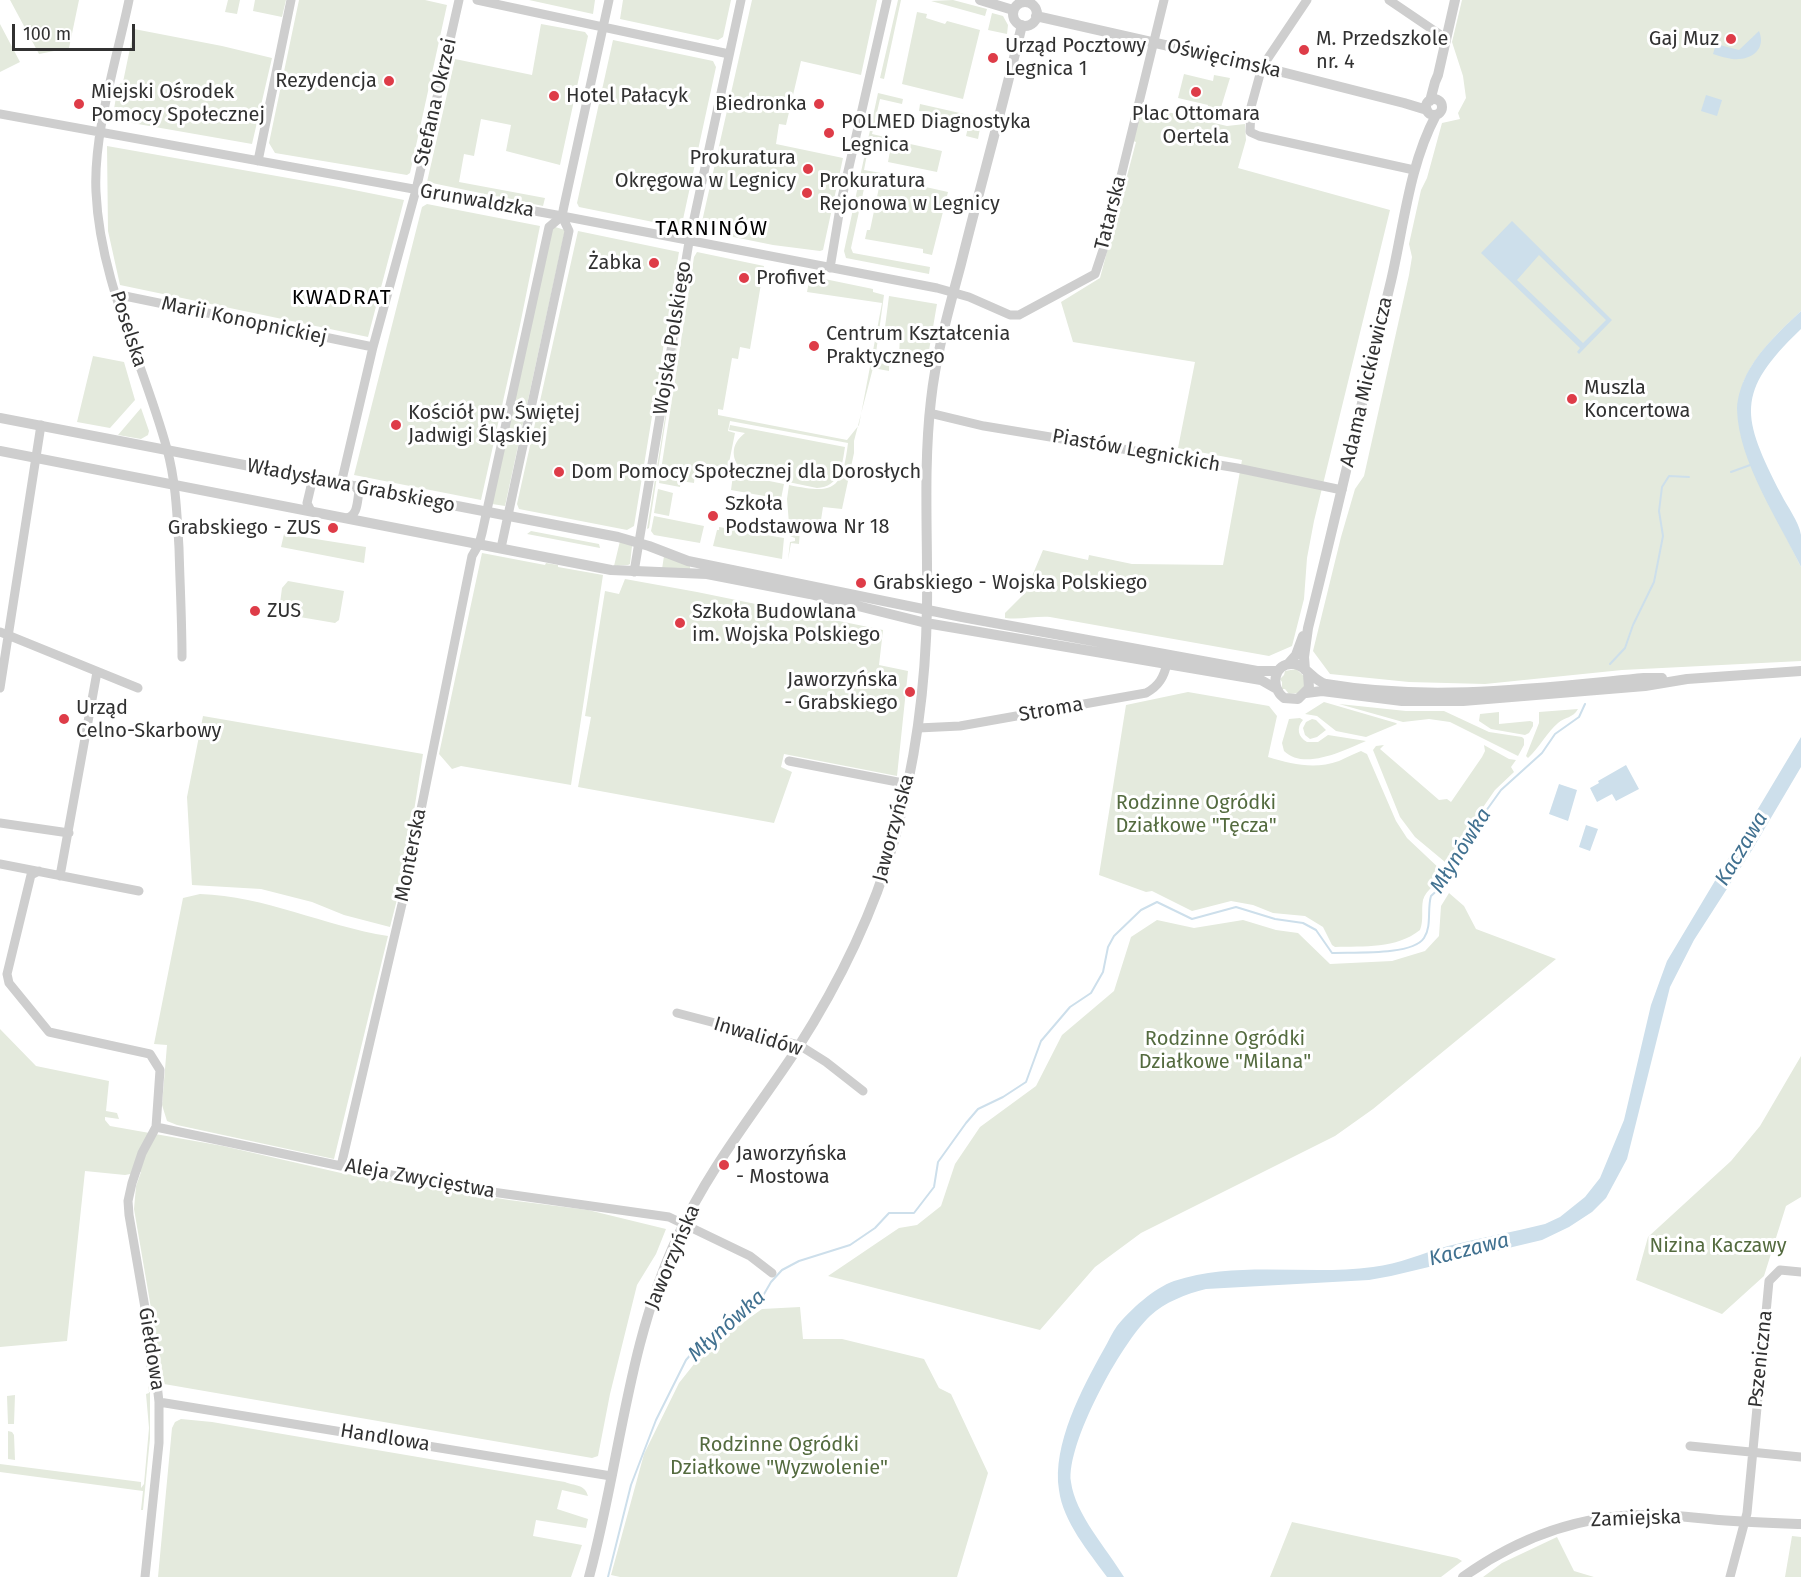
<!DOCTYPE html>
<meta charset="utf-8">
<style>
body{margin:0}
#map{position:relative;width:1801px;height:1577px;overflow:hidden;background:#fff;font-family:"Fira Sans",sans-serif}
canvas{display:block}
.scale{position:absolute;left:12px;top:24px;width:123px;height:27px;box-sizing:border-box;border:3px solid #313131;border-top:0;padding-left:8px;font-size:18px;line-height:21px;white-space:nowrap;color:#313131;-webkit-text-stroke:4px #fff;paint-order:stroke}
</style>
<div id="map">
<canvas width="1801" height="1577"></canvas>
<div class="scale">100 m</div>
</div>
<script>
const ctx = document.querySelector('canvas').getContext('2d');
ctx.lineJoin = 'round';
function fillPath(path, color) { ctx.fillStyle = color; ctx.fill(path, 'evenodd'); }
function stroke(path, color, width, dash) { ctx.strokeStyle = color; ctx.lineWidth = width; ctx.lineCap = dash ? 'butt' : 'round'; ctx.setLineDash(dash || []); ctx.stroke(path); }
function drawText(font, color, halo, rows, align = 'center') {
  ctx.font = font + ' "Fira Sans",sans-serif'; ctx.lineWidth = 6; ctx.setLineDash([]); ctx.textBaseline = 'middle'; ctx.strokeStyle = halo; ctx.fillStyle = color; for (const [text, x, y, turn = 0] of rows) {
    ctx.save(); ctx.translate(x, y); ctx.rotate((+turn || 0) * Math.PI / 180); ctx.textAlign = isNaN(turn) ? turn : align; if (halo) ctx.strokeText(text, 0, 0); ctx.fillText(text, 0, 0); ctx.restore();
  }
}
fillPath(new Path2D(`
 M 10,0 L 79,0 L 69,48 L 39,54 Z
 M 228,0 L 240,0 L 237,14 L 225,12 Z
 M 255,0 L 286,0 L 282,17 L 253,11 Z
 M 299,0 L 425,0 L 447,5 L 410,173 L 407,175 L 275,153 L 269,143 Z
 M 529,0 L 595,0 L 593,14 Z
 M 623,0 L 731,0 L 723,37 L 718,40 L 620,19 Z
 M 752,0 L 877,0 L 861,75 L 801,61 L 786,125 L 779,124 L 776,144 L 843,158 L 823,250 L 820,251 L 773,245 L 704,231 L 701,226 Z
 M 898,0 L 901,0 L 884,79 L 880,78 Z
 M 953,0 L 987,9 L 985,16 L 931,1 Z
 M 1462,0 L 1801,0 L 1801,311 C 1778,333 1755,354 1743,383 L 1753,470 L 1801,567 L 1801,661 L 1622,670 L 1485,684 L 1409,682 L 1330,674 L 1313,651 L 1341,537 L 1355,489 L 1364,476 L 1409,275 L 1412,257 L 1409,244 L 1421,190 L 1427,178 L 1442,123 L 1460,119 L 1458,113 L 1466,98 L 1463,76 L 1452,42 Z
 M 917,12 L 927,14 L 926,18 L 945,24 L 947,21 L 980,30 L 963,99 L 902,84 Z
 M 992,13 L 1003,16 L 1008,25 L 1007,34 L 988,30 Z
 M 0,24 L 20,62 L 0,72 Z
 M 541,24 L 585,32 L 588,36 L 560,165 L 506,151 L 511,125 L 481,119 L 474,156 L 464,154 L 459,182 L 545,198 L 543,206 L 427,182 L 455,59 L 532,75 Z
 M 134,29 L 222,46 L 272,58 L 252,144 L 115,120 L 113,115 L 118,85 L 123,82 Z
 M 613,40 L 713,61 L 716,67 L 682,224 L 678,227 L 579,207 L 577,203 Z
 M 1184,74 L 1213,81 L 1214,75 L 1230,78 L 1219,114 L 1207,111 L 1208,105 L 1178,98 Z
 M 878,93 L 903,99 L 902,104 L 880,99 L 872,134 L 889,138 L 887,143 L 870,139 L 864,170 L 881,173 L 881,177 L 948,192 L 932,255 L 923,253 L 923,249 L 865,239 L 867,230 L 870,230 L 881,178 L 867,175 L 851,248 L 853,253 L 930,267 L 929,274 L 846,258 L 844,251 Z
 M 920,104 L 982,118 L 978,139 L 966,136 L 968,127 L 954,124 L 952,118 L 919,111 Z
 M 1138,105 L 1227,126 L 1245,124 L 1246,140 L 1238,168 L 1390,210 L 1314,521 L 1307,558 L 1304,599 L 1292,646 L 1269,656 L 1050,617 C 1035,616 1020,620 1005,618 L 1005,613 L 1025,593 L 1043,550 L 1088,560 L 1089,555 L 1132,564 L 1223,565 L 1242,460 L 1178,448 L 1195,362 L 1073,342 L 1061,302 L 1100,278 L 1136,142 L 1130,140 Z
 M 892,140 L 942,151 L 937,172 L 888,162 Z
 M 107,146 L 339,187 L 404,200 L 368,337 L 120,285 L 108,231 Z
 M 427,204 L 540,226 L 520,325 L 481,500 L 354,475 L 422,207 Z
 M 552,226 L 565,230 L 505,506 L 492,504 Z
 M 578,231 L 679,252 L 634,526 L 627,530 L 519,509 L 517,504 Z
 M 697,252 L 764,266 L 750,349 L 740,347 L 738,359 L 732,358 L 723,410 L 718,409 L 718,415 L 847,440 L 859,425 L 882,303 L 807,292 L 810,276 L 873,289 L 873,292 L 884,295 L 875,360 L 889,364 L 889,371 L 873,368 L 854,441 L 854,453 L 842,509 L 823,507 L 819,533 L 800,530 L 799,544 L 791,543 L 788,560 L 790,542 L 795,541 L 795,538 L 790,536 L 787,499 L 789,485 C 834,494 842,491 848,443 L 730,421 L 728,431 L 735,433 L 728,468 L 711,465 L 709,476 L 695,473 L 694,483 L 681,481 L 680,487 L 659,483 L 694,257 Z
 M 691,256 L 649,528 L 647,529 Z
 M 889,296 L 937,304 L 927,362 L 899,355 L 900,336 L 886,332 L 885,327 Z
 M 93,356 L 124,362 L 135,400 L 110,428 L 77,422 Z
 M 141,408 L 149,431 L 148,435 L 141,439 L 118,435 Z
 M 730,425 L 845,447 C 842,466 840,487 817,488 L 745,473 C 730,461 730,444 745,433 L 729,430 Z
 M 735,474 L 784,484 L 781,499 L 731,490 L 733,475 Z
 M 658,489 L 673,493 L 669,516 L 654,513 Z
 M 654,516 L 704,526 L 700,543 L 654,535 L 651,531 Z
 M 719,527 L 784,538 L 782,559 L 713,546 L 717,530 L 719,530 Z
 M 531,531 L 599,544 L 600,548 L 527,534 Z
 M 284,534 L 366,547 L 364,563 L 281,547 Z
 M 620,541 L 632,546 L 630,564 L 628,565 L 614,566 Z
 M 482,553 L 545,565 L 546,563 L 558,565 L 558,567 L 603,575 L 571,785 L 461,766 L 452,769 L 439,754 Z
 M 664,556 L 690,566 L 690,569 L 662,569 Z
 M 625,579 L 697,592 L 883,630 L 879,665 L 908,671 L 897,776 L 784,754 L 781,767 L 792,772 L 774,823 L 578,787 L 591,717 L 585,716 L 605,591 L 619,594 Z
 M 288,581 L 344,591 L 339,620 L 335,623 L 282,614 L 279,611 L 282,588 Z
 M 1296,669 L 1305,677 L 1305,686 L 1299,693 L 1289,694 L 1285,689 L 1282,689 L 1282,682 L 1280,679 L 1284,675 L 1285,671 Z
 M 1188,692 L 1269,706 L 1277,716 L 1268,757 C 1292,764 1314,770 1339,761 C 1346,758 1353,754 1361,751 L 1367,754 L 1396,821 L 1407,838 L 1442,871 C 1438,885 1426,889 1423,900 C 1421,910 1424,920 1420,930 C 1396,949 1364,946 1335,947 L 1332,945 L 1323,927 L 1305,916 L 1273,913 L 1253,905 L 1231,901 L 1192,911 L 1152,891 L 1146,892 L 1099,875 L 1126,705 Z
 M 1324,702 L 1396,723 L 1397,724 L 1366,737 L 1336,731 L 1317,716 L 1305,714 Z
 M 1339,704 L 1406,711 L 1444,711 L 1489,732 L 1522,737 L 1524,739 L 1524,745 L 1518,756 L 1450,722 L 1429,719 L 1403,722 Z
 M 1578,709 C 1573,718 1565,717 1558,723 C 1548,731 1539,748 1528,758 L 1526,756 L 1539,723 L 1539,712 Z
 M 1499,712 L 1499,724 L 1530,721 L 1533,722 L 1533,726 L 1529,733 L 1525,735 L 1491,729 L 1479,721 L 1480,714 Z
 M 203,716 L 423,754 L 405,868 L 390,927 L 344,915 L 312,902 L 261,889 L 192,885 L 187,797 Z
 M 1300,718 L 1303,720 C 1296,728 1298,737 1307,742 L 1318,742 L 1328,735 L 1366,741 C 1345,750 1304,771 1284,751 L 1282,743 L 1289,719 Z
 M 1312,719 L 1316,720 L 1326,730 L 1317,737 L 1310,739 L 1305,735 L 1303,728 L 1306,722 Z
 M 1384,745 L 1380,749 L 1439,800 L 1447,799 L 1451,802 L 1482,757 L 1485,751 L 1484,745 L 1509,759 L 1516,760 L 1511,767 L 1514,772 L 1495,790 L 1445,862 L 1415,837 L 1400,817 L 1373,750 L 1376,746 Z
 M 1449,893 L 1464,906 L 1476,929 L 1556,959 L 1373,1109 L 1335,1136 L 1141,1233 L 1095,1267 L 1040,1330 L 828,1276 L 899,1228 L 917,1225 L 941,1206 L 955,1164 L 980,1127 L 1036,1086 L 1062,1035 L 1114,991 L 1131,937 L 1157,920 L 1194,928 L 1243,920 L 1276,930 L 1298,933 L 1330,964 L 1392,961 L 1425,951 L 1439,936 L 1441,906 Z
 M 200,894 C 265,896 324,926 388,936 L 334,1159 L 177,1125 L 167,1121 L 162,1105 L 167,1045 L 154,1044 L 183,898 Z
 M 0,1029 L 36,1066 L 109,1081 L 106,1111 L 117,1113 L 119,1119 L 105,1117 L 105,1120 L 110,1126 L 223,1146 L 341,1173 L 509,1200 L 588,1210 L 666,1229 L 656,1254 L 637,1285 L 610,1394 L 598,1456 L 592,1458 L 164,1384 L 134,1209 L 136,1186 L 141,1172 L 125,1175 L 85,1171 L 67,1341 L 0,1347 Z
 M 1801,1056 L 1801,1197 L 1786,1206 L 1764,1276 L 1722,1314 L 1636,1280 L 1648,1237 L 1731,1161 L 1760,1126 Z
 M 800,1307 L 803,1339 L 842,1339 L 924,1359 L 939,1388 L 951,1394 L 988,1473 L 957,1577 L 620,1577 L 611,1575 L 644,1454 L 679,1383 L 702,1354 L 724,1336 L 762,1309 Z
 M 143,1328 L 151,1368 L 147,1374 L 142,1329 Z
 M 148,1385 L 150,1385 L 150,1438 L 143,1510 L 141,1510 L 143,1491 L 0,1472 L 0,1464 L 141,1482 L 141,1488 L 144,1484 L 149,1428 L 146,1394 L 149,1393 Z
 M 15,1395 L 14,1424 L 8,1424 L 7,1396 Z
 M 181,1419 L 212,1422 L 565,1482 C 574,1486 585,1484 588,1496 L 562,1490 L 557,1509 L 588,1519 L 586,1528 L 536,1520 L 533,1536 L 582,1545 L 571,1577 L 158,1577 L 172,1428 L 175,1422 Z
 M 8,1431 L 12,1432 L 14,1435 L 15,1460 L 8,1459 Z
 M 1292,1522 L 1457,1558 L 1462,1561 L 1441,1577 L 1270,1577 Z
 M 1792,1536 L 1801,1537 L 1801,1577 L 1785,1577 Z
 M 1557,1537 L 1574,1571 L 1594,1577 L 1483,1577 L 1502,1563 Z`), '#e4eadd');
fillPath(new Path2D(`
 M 1759,31 C 1767,50 1750,61 1732,59 C 1726,58 1719,56 1713,54 L 1716,44 L 1739,50 Z
 M 1706,95 L 1722,100 L 1717,116 L 1701,111 Z
 M 1512,221 L 1612,320 L 1579,354 L 1577,352 L 1580,348 L 1481,253 ZM 1539,255 L 1606,320 L 1583,343 L 1517,280 Z
 M 1801,311 L 1801,329 C 1734,393 1742,417 1781,494 C 1787,506 1799,522 1801,535 C 1801,545 1801,556 1801,567 C 1779,521 1738,461 1737,409 C 1737,397 1743,380 1749,370 C 1762,347 1782,329 1801,311 Z
 M 1801,737 L 1801,767 L 1752,850 L 1694,940 L 1670,987 L 1627,1159 L 1606,1198 L 1592,1212 L 1569,1227 L 1542,1240 L 1391,1276 L 1369,1280 L 1206,1289 C 1186,1294 1165,1302 1150,1316 C 1121,1343 1066,1444 1071,1482 C 1075,1514 1107,1549 1124,1577 L 1107,1577 C 1089,1552 1063,1522 1059,1490 C 1052,1445 1082,1388 1104,1349 C 1108,1342 1112,1333 1117,1326 C 1130,1310 1154,1288 1174,1281 C 1239,1260 1307,1276 1373,1267 C 1399,1264 1423,1253 1448,1246 C 1480,1238 1513,1232 1545,1224 L 1560,1217 L 1585,1197 L 1600,1178 L 1624,1120 L 1651,1005 L 1667,961 Z
 M 1626,765 L 1639,789 L 1616,801 L 1612,794 L 1597,802 L 1590,788 L 1599,783 L 1598,781 Z
 M 1559,784 L 1577,790 L 1568,821 L 1549,814 Z
 M 1586,825 L 1598,829 L 1590,851 L 1579,847 Z`), '#cddfeb');
stroke(new Path2D(`
 M 1731,472 L 1753,464
 M 1610,664 L 1625,648 L 1633,625 L 1654,582 L 1663,536 L 1659,511 L 1662,487 L 1669,476 L 1689,477
 M 608,1577 L 631,1485 L 656,1420 L 686,1360 L 698,1346 L 760,1301 L 771,1282 L 782,1270 L 799,1261 L 850,1245 L 875,1228 L 889,1213 L 914,1213 L 934,1187 L 938,1162 L 966,1123 L 978,1109 L 1003,1097 L 1026,1082 L 1041,1041 L 1070,1007 L 1091,993 L 1103,972 L 1108,947 L 1114,936 L 1141,910 L 1157,902 L 1192,919 L 1236,907 L 1275,919 L 1303,923 L 1316,930 L 1332,953 C 1353,952 1412,956 1424,938 C 1432,926 1427,909 1431,896 L 1443,885 L 1450,875 L 1458,850 L 1501,790 L 1542,753 L 1555,734 L 1579,717 L 1585,704`), '#cddfeb', 2);
stroke(new Path2D(`
 M 129,0 C 117,58 93,134 96,192 C 100,282 144,364 167,449 C 176,482 177,515 179,548 C 180,585 182,621 182,657
 M 477,0 L 729,54
 M 1307,0 L 1262,67 L 1251,107 L 1250,132 L 1259,136 L 1414,170
 M 1389,0 L 1445,38
 M 0,114 L 562,216 L 937,288 L 969,297 L 1010,315 L 1019,315 L 1095,274 L 1103,250 L 1164,0
 M 258,161 L 291,0
 M 830,268 L 841,202 L 887,0
 M 115,294 L 373,347
 M 930,413 L 984,426 L 1237,468 L 1342,490
 M 341,484 L 373,347 L 416,190 L 459,0
 M 311,511 L 307,503 L 312,482 L 317,479
 M 347,518 C 358,515 357,502 359,492 L 355,486
 M 501,548 L 569,231 L 562,216 L 564,206 L 609,0
 M 634,572 L 689,242 L 741,0
 M 0,632 L 138,688
 M 0,688 L 41,425
 M 918,728 L 960,726 L 1146,693 C 1159,686 1164,677 1167,663
 M 789,761 L 908,784
 M 0,823 L 69,833
 M 0,864 L 139,891
 M 39,871 L 31,875 L 7,974 L 9,983 L 49,1032 L 150,1054 L 160,1070 L 156,1127 L 142,1153 L 132,1183 L 128,1201 L 129,1215 L 155,1366 L 159,1402 L 159,1443 L 145,1577
 M 60,876 L 97,672
 M 677,1013 L 799,1045 L 826,1062 L 863,1091
 M 156,1127 L 341,1166 L 464,1188 L 669,1217 L 750,1256 L 772,1273
 M 341,1166 L 402,904 L 472,556 L 479,544 L 482,533 L 549,227 L 562,216
 M 159,1402 L 611,1476
 M 1690,1446 L 1801,1457
 M 1730,1577 L 1747,1513 L 1769,1281 L 1780,1270 L 1801,1272`), '#cecece', 9);
stroke(new Path2D(`
 M 980,0 L 1013,10
 M1013 14a12 12 0 1 1 24 0a12 12 0 1 1-24 0Z
 M 1036,16 L 1262,67 L 1404,103 L 1427,110
 M1426 107a8 8 0 1 1 16 0a8 8 0 1 1-16 0Z
 M 1430,101 L 1435,82 L 1438,75 L 1455,0
 M 0,418 L 618,537 L 649,546 L 688,561 L 962,617 L 1257,671 L 1278,671
 M 0,451 L 611,570 L 707,574 L 810,594 L 926,623 L 1261,680 L 1275,688
 M 1288,664 L 1296,655 L 1303,636
 M 1305,670 L 1304,657 L 1308,628 C 1337,513 1363,397 1391,281 C 1404,225 1409,166 1436,115
 M 1308,674 L 1309,688 L 1298,699 L 1284,698 C 1270,688 1273,662 1294,664 C 1306,665 1313,681 1326,684 C 1431,702 1538,688 1644,678 L 1662,678
 M 1306,693 L 1322,691 L 1402,701 L 1463,701 L 1645,686 L 1687,679 L 1801,671
 M 589,1577 C 620,1463 627,1344 678,1236 C 709,1168 756,1111 797,1049 C 838,985 873,914 894,841 C 915,765 926,685 927,606 C 928,538 923,468 931,400 C 936,354 949,309 961,264 C 981,184 1003,105 1022,25
 M 1463,1577 C 1519,1537 1581,1514 1651,1515 C 1674,1515 1696,1518 1719,1520 C 1746,1522 1774,1523 1801,1524`), '#cecece', 10);
for (const [x, y, r, color] of [
 [1731,39,6,"#de3c48"],
 [1304,50,6,"#de3c48"],
 [993,58,6,"#de3c48"],
 [389,81,6,"#de3c48"],
 [1196,92,6,"#de3c48"],
 [554,96,6,"#de3c48"],
 [79,104,6,"#de3c48"],
 [819,104,6,"#de3c48"],
 [829,133,6,"#de3c48"],
 [808,169,6,"#de3c48"],
 [807,193,6,"#de3c48"],
 [654,263,6,"#de3c48"],
 [744,278,6,"#de3c48"],
 [814,346,6,"#de3c48"],
 [1572,399,6,"#de3c48"],
 [396,425,6,"#de3c48"],
 [559,472,6,"#de3c48"],
 [713,516,6,"#de3c48"],
 [333,528,6,"#de3c48"],
 [861,583,6,"#de3c48"],
 [255,611,6,"#de3c48"],
 [680,623,6,"#de3c48"],
 [910,692,6,"#de3c48"],
 [64,719,6,"#de3c48"],
 [724,1165,6,"#de3c48"]
]) { const dot = new Path2D(); dot.arc(x, y, r, 0, 2 * Math.PI); ctx.fillStyle = color; ctx.fill(dot); stroke(dot, '#fff', 2); }
drawText('20px', '#313131', '#fff', [
 ["M. Przedszkole",1316,39],
 ["nr. 4",1316,62],
 ["Gaj Muz",1719,39,"right"],
 ["Urząd Pocztowy",1005,46],
 ["Legnica 1",1005,69],
 ["Rezydencja",377,81,"right"],
 ["Miejski Ośrodek",91,92],
 ["Pomocy Społecznej",91,115],
 ["Hotel Pałacyk",566,96],
 ["Biedronka",807,104,"right"],
 ["Plac Ottomara",1196,114,"center"],
 ["Oertela",1196,137,"center"],
 ["POLMED Diagnostyka",841,122],
 ["Legnica",841,145],
 ["Prokuratura",796,158,"right"],
 ["Okręgowa w Legnicy",796,181,"right"],
 ["Prokuratura",819,181],
 ["Rejonowa w Legnicy",819,204],
 ["Żabka",642,263,"right"],
 ["Profivet",756,278],
 ["Centrum Kształcenia",826,334],
 ["Praktycznego",826,357],
 ["Muszla",1584,388],
 ["Koncertowa",1584,411],
 ["Kościół pw. Świętej",408,413],
 ["Jadwigi Śląskiej",408,436],
 ["Dom Pomocy Społecznej dla Dorosłych",571,472],
 ["Szkoła",725,504],
 ["Podstawowa Nr 18",725,527],
 ["Grabskiego - ZUS",321,528,"right"],
 ["Grabskiego - Wojska Polskiego",873,583],
 ["ZUS",267,611],
 ["Szkoła Budowlana",692,612],
 ["im. Wojska Polskiego",692,635],
 ["Jaworzyńska",898,680,"right"],
 ["- Grabskiego",898,703,"right"],
 ["Urząd",76,708],
 ["Celno-Skarbowy",76,731],
 ["Jaworzyńska",736,1154],
 ["- Mostowa",736,1177]
], 'left');
drawText('20px', '#313131', '#fff', [
 ["Oświęcimska",1224,59,13],
 ["Stefana Okrzei",436,102,-77],
 ["Grunwaldzka",477,201,10],
 ["Tatarska",1111,213,-76],
 ["Marii Konopnickiej",244,321,12],
 ["Poselska",128,329,72],
 ["Wojska Polskiego",673,338,-81],
 ["Adama Mickiewicza",1367,382,-77],
 ["Piastów Legnickich",1136,451,10],
 ["Władysława Grabskiego",351,486,11],
 ["Stroma",1051,710,-10],
 ["Jaworzyńska",894,828,-75],
 ["Monterska",411,855,-79],
 ["Inwalidów",758,1037,17],
 ["Aleja Zwycięstwa",420,1179,10],
 ["Jaworzyńska",673,1257,-67],
 ["Giełdowa",151,1349,81],
 ["Pszeniczna",1761,1359,-84],
 ["Handlowa",385,1438,9],
 ["Zamiejska",1636,1519,-2]
]);
drawText('20px', '#546b3f', '#fff', [
 ["Rodzinne Ogródki",1196,803],
 ["Działkowe \"Tęcza\"",1196,826],
 ["Rodzinne Ogródki",1225,1039],
 ["Działkowe \"Milana\"",1225,1062],
 ["Nizina Kaczawy",1718,1246],
 ["Rodzinne Ogródki",779,1445],
 ["Działkowe \"Wyzwolenie\"",779,1468]
]);
ctx.letterSpacing = '1.5px';
drawText('21px', '#000', '#fff', [
 ["TARNINÓW",712,229],
 ["KWADRAT",342,298]
]);
ctx.letterSpacing = '0px';
drawText('italic 21px', '#417190', '#fff', [
 ["Kaczawa",1742,849,-59],
 ["Młynówka",1461,851,-58],
 ["Kaczawa",1469,1250,-14],
 ["Młynówka",727,1326,-42]
]);
</script>
